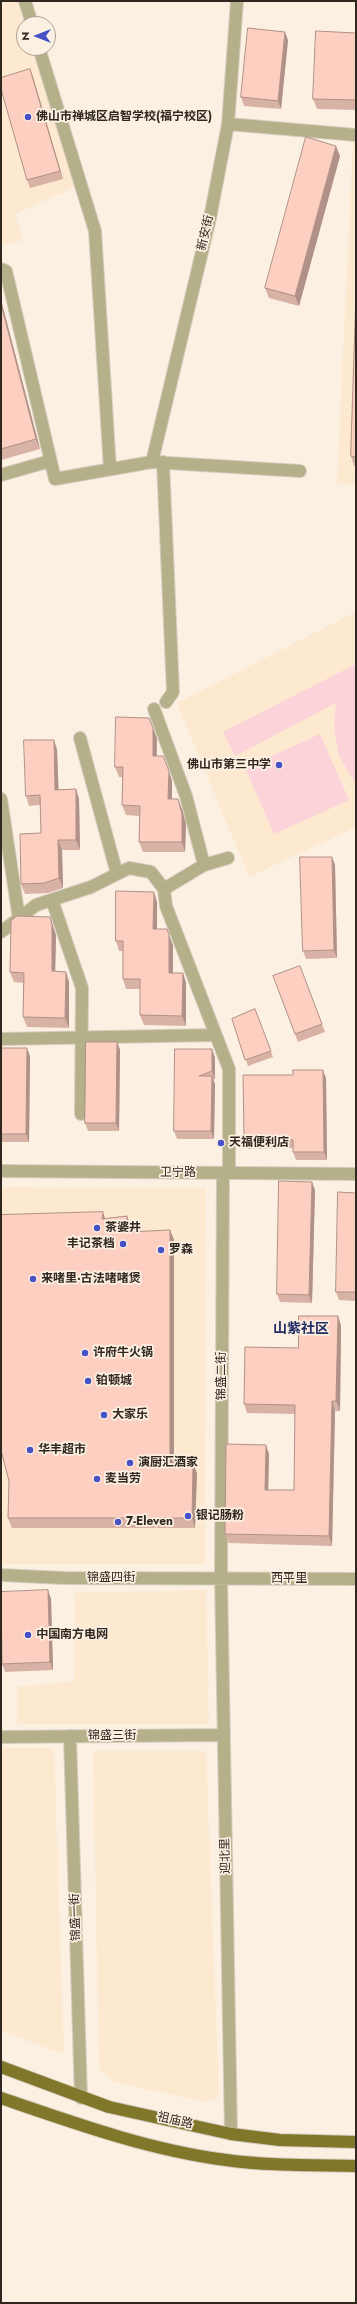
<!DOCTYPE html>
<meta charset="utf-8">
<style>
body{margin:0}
#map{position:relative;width:357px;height:2304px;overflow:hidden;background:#fcf0e2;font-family:Jost,sans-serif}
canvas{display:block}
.frame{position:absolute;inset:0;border:2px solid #302820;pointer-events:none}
.north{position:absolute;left:16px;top:16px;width:40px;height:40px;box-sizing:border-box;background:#fcf0e2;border:1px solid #aaa094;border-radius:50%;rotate:270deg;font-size:11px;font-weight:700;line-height:16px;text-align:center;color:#302820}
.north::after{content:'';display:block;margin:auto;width:14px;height:18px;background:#4551c5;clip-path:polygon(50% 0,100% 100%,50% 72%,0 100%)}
</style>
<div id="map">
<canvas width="357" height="2304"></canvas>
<div class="frame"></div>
<div class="north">N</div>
</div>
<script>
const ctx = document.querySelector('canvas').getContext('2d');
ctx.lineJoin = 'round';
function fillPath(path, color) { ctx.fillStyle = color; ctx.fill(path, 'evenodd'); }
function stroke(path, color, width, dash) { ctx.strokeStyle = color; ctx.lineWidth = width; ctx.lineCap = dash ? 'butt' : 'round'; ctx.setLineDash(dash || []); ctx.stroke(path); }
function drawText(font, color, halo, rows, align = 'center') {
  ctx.font = font + ' Jost,"Noto Sans SC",sans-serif'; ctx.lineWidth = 3.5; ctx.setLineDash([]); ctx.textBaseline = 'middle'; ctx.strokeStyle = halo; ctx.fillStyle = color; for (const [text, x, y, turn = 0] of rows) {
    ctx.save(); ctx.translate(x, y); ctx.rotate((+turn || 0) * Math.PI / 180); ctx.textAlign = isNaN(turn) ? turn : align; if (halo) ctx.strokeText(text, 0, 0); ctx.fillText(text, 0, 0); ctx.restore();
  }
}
fillPath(new Path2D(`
 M 12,1 L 19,1 L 26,24 L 24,24 L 24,48 L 34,48 L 77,186 L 15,214 L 23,240 L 1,246 L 1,4 Z
 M 356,138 L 356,485 L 337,484 L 353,139 Z
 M 356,612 L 356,827 L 249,877 L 177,703 Z
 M 1,1187 L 206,1188 L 205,1564 L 1,1564 Z
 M 206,1590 L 209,1724 L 17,1724 L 17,1687 L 74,1681 L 75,1593 Z
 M 1,1748 L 54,1748 L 64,2054 L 1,2031 Z
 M 93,1751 L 206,1751 L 219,2097 L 206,2102 L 114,2082 L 99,2069 Z`), '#fde8d0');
fillPath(new Path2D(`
 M 356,664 L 356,784 L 339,756 L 334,727 L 336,703 L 235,756 L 223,732 Z
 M 320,734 L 349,800 L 274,834 L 245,768 Z`), '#fcd3d9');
const minor = new Path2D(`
 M 25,1 L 32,24
 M 39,48 L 95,231 L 110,469
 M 228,124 L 356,135
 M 1,269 L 6,271 L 55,479 L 152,462 L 300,471
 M 152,462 L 210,218 L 228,124 L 237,1
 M 163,462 L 173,692 L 166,702
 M 1,475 L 50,461
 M 154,709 L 186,796 L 204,865
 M 80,738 L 117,874
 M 1,799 L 19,919
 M 228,858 L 204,865 L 164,889 L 166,906 L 229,1069 L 229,1173
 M 52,900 L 82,988 L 81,1114
 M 1,932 L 36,905 L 91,887 L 129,868 L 151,872 L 164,889
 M 1,1039 L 215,1035
 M 1,1171 L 356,1174
 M 223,1173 L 221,1578 L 231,2134
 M 1,1575 L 64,1578 L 356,1579
 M 70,1736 L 81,2098
 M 1,1737 L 224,1735`);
const major = new Path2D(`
 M 1,2067 L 109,2107 L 231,2134 L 280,2140 L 356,2142
 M 1,2098 C 74,2123 149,2150 226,2160 C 269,2166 313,2165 356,2166`);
stroke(minor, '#d7ccbf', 14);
stroke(major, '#d7ccbf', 14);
stroke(minor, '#b4b08a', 12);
stroke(major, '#81772a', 12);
fillPath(new Path2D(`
 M 356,33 L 356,110 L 317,109 L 313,99 Z
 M 288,40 L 281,109 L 244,106 L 241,97 Z
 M 30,69 L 33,77 L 63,179 L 30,188 L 27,180 Z
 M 340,156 L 299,306 L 269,298 L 265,288 Z
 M 356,294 L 356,466 L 354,466 L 351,456 Z
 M 1,300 L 40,449 L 1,460 Z
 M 157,738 L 157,756 L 172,781 L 172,799 L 178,799 L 182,809 L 186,824 L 185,852 L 143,852 L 139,842 L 140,816 L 126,815 L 122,805 L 122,777 L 119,777 L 115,767 Z
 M 57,749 L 58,790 L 76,789 L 79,799 L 80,850 L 62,850 L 63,888 L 48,893 L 25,894 L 21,884 L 41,833 L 40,805 L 29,806 L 26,796 Z
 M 335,865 L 337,958 L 306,959 L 303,951 Z
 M 157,902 L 157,929 L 173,945 L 173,973 L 183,973 L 186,983 L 186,1026 L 144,1025 L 140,1015 L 140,989 L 126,989 L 123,979 L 123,951 L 119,951 L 116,941 Z
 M 56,935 L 55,971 L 66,972 L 69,982 L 69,1028 L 27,1027 L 23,1017 L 23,983 L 14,982 L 10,972 Z
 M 300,966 L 325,1032 L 298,1042 L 273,976 Z
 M 255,1009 L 273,1057 L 248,1066 L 232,1019 Z
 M 117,1042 L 120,1050 L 119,1131 L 88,1131 L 85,1123 Z
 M 1,1048 L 30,1056 L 29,1142 L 1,1142 Z
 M 212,1049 L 215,1058 L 215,1079 L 213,1080 L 215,1084 L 214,1139 L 177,1139 L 174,1131 Z
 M 326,1078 L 327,1160 L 296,1160 L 293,1152 L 293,1148 L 247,1149 L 244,1140 Z
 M 315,1190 L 312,1303 L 280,1302 L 277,1294 Z
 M 356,1193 L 356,1301 L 339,1300 L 336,1292 Z
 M 1,1215 L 105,1219 L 131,1226 L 131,1232 L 170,1230 L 174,1240 L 174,1463 L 197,1473 L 195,1528 L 12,1528 L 8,1518 L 9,1481 L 3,1459 L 1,1455 Z
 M 338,1316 L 341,1326 L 340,1411 L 335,1411 L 332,1546 L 229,1543 L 225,1534 L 269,1454 L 268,1490 L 294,1490 L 295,1414 L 247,1413 L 244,1404 L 298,1348 Z
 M 48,1590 L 51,1599 L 53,1670 L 5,1672 L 2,1664 Z`), '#d9b2a6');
fillPath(new Path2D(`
 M 285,32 L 288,40 L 281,109 L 278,101 Z
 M 30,69 L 33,77 L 63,179 L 60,171 Z
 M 336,146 L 340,156 L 299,306 L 295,296 Z
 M 1,300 L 40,449 L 36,439 L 1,304 Z
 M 153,728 L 157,738 L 156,766 L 153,756 Z
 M 54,740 L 57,749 L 59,800 L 55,790 Z
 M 169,771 L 172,781 L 172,809 L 168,799 Z
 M 76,789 L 79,799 L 80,850 L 76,840 Z
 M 178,799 L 182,809 L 186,824 L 185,852 L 182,842 Z
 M 58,840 L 62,850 L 63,888 L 59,878 Z
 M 332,857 L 335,865 L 337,958 L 334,950 Z
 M 154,892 L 157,902 L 157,939 L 153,929 Z
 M 50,917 L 56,935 L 55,981 L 52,971 Z
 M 169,935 L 173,945 L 173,983 L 169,973 Z
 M 66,972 L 69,982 L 69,1028 L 65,1018 Z
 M 183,973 L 186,983 L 186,1026 L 182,1016 Z
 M 117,1042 L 120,1050 L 119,1131 L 116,1123 Z
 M 27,1048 L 30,1056 L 29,1142 L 26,1134 Z
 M 212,1049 L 215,1058 L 215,1079 L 212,1071 Z
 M 323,1070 L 326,1078 L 327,1160 L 324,1152 Z
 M 212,1076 L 215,1084 L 214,1139 L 211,1131 Z
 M 312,1182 L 315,1190 L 312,1303 L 309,1295 Z
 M 103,1212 L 106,1222 L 102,1219 Z
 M 127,1216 L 131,1226 L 131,1242 L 127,1232 Z
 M 170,1230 L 174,1240 L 174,1473 L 170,1463 Z
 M 338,1316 L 341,1326 L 340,1411 L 336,1401 Z
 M 332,1401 L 335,1411 L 332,1546 L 329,1536 Z
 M 266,1445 L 269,1454 L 268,1499 L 265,1490 Z
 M 193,1463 L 197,1473 L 195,1528 L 192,1518 Z
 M 48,1590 L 51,1599 L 53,1670 L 50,1662 Z`), '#b09187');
const building = new Path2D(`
 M 248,28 L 285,32 L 278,101 L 241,97 Z
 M 316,31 L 356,33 L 356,100 L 313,99 Z
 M 30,69 L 60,171 L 27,180 L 1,89 L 1,78 Z
 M 306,137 L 336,146 L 295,296 L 265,288 Z
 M 356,294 L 356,457 L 351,456 Z
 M 1,304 L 36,439 L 1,449 Z
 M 116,717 L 149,718 L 153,728 L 153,756 L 163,756 L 169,771 L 168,799 L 178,799 L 182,814 L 182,842 L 139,842 L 140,806 L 122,805 L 123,767 L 115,767 Z
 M 24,740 L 54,740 L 55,790 L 76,789 L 76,840 L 58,840 L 59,878 L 44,883 L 21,884 L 20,834 L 41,833 L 40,795 L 26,796 Z
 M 300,857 L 332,857 L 334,950 L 303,951 Z
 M 116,891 L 154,892 L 153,929 L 167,929 L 169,935 L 169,973 L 183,973 L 182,1016 L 140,1015 L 140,979 L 123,979 L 123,941 L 116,941 Z
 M 17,916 L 50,917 L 52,925 L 52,971 L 66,972 L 65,1018 L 23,1017 L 24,973 L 10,972 L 11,921 Z
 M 300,966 L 322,1024 L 295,1034 L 273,976 Z
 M 255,1009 L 271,1051 L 245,1060 L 232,1019 Z
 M 86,1042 L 117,1042 L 116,1123 L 85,1123 Z
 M 1,1048 L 27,1048 L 26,1134 L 1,1134 Z
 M 175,1049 L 212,1049 L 212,1071 L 199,1076 L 212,1076 L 211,1131 L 174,1131 Z
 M 293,1070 L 323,1070 L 324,1152 L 293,1152 L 293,1140 L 244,1140 L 243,1075 L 293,1075 Z
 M 279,1181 L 312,1182 L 309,1295 L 277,1294 Z
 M 338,1192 L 356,1193 L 356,1292 L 336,1292 Z
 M 103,1212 L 102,1219 L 127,1216 L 127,1232 L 170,1230 L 170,1463 L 193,1463 L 192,1518 L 8,1518 L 9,1481 L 1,1450 L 1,1215 Z
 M 299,1316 L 338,1316 L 336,1401 L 332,1401 L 329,1536 L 225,1534 L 226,1444 L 266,1445 L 265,1490 L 294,1490 L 295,1405 L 244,1404 L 245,1347 L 298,1348 Z
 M 48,1590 L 50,1662 L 2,1664 L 1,1592 Z`);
fillPath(building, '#fccfc1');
stroke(building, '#b09187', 1);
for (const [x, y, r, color] of [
 [28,117,4,"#4551c5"],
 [279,765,4,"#4551c5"],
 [221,1143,4,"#4551c5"],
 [97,1228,4,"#4551c5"],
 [123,1244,4,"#4551c5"],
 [161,1250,4,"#4551c5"],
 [33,1279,4,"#4551c5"],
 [85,1353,4,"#4551c5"],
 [88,1381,4,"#4551c5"],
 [104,1415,4,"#4551c5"],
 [30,1450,4,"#4551c5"],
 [130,1463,4,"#4551c5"],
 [97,1479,4,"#4551c5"],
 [188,1516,4,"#4551c5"],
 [118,1522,4,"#4551c5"],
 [28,1635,4,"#4551c5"]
]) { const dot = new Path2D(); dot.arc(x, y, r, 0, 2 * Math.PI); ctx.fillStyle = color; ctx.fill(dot); stroke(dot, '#fcf0e2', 1.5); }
drawText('bold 12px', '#302820', '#fcf0e2', [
 ["佛山市禅城区启智学校(福宁校区)",36,117],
 ["佛山市第三中学",271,765,"right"],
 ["天福便利店",229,1143],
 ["茶婆井",105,1228],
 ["丰记茶档",115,1244,"right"],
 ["罗森",169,1250],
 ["来啫里·古法啫啫煲",41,1279],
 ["许府牛火锅",93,1353],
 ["铂顿城",96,1381],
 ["大家乐",112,1415],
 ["华丰超市",38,1450],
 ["演厨汇酒家",138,1463],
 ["麦当劳",105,1479],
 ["银记肠粉",196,1516],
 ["7-Eleven",126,1522],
 ["中国南方电网",36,1635]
], 'left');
drawText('12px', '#302820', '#fcf0e2', [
 ["新安街",206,233,-77],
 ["卫宁路",178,1173],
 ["锦盛二街",222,1376,-90],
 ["锦盛四街",111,1578],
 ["西平里",289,1579],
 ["锦盛三街",112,1736],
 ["迎北里",226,1856,-91],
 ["锦盛一街",76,1917,-92],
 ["祖庙路",175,2121,13]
]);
drawText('bold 14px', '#232b64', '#fcf0e2', [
 ["山紫社区",301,1330]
]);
</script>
